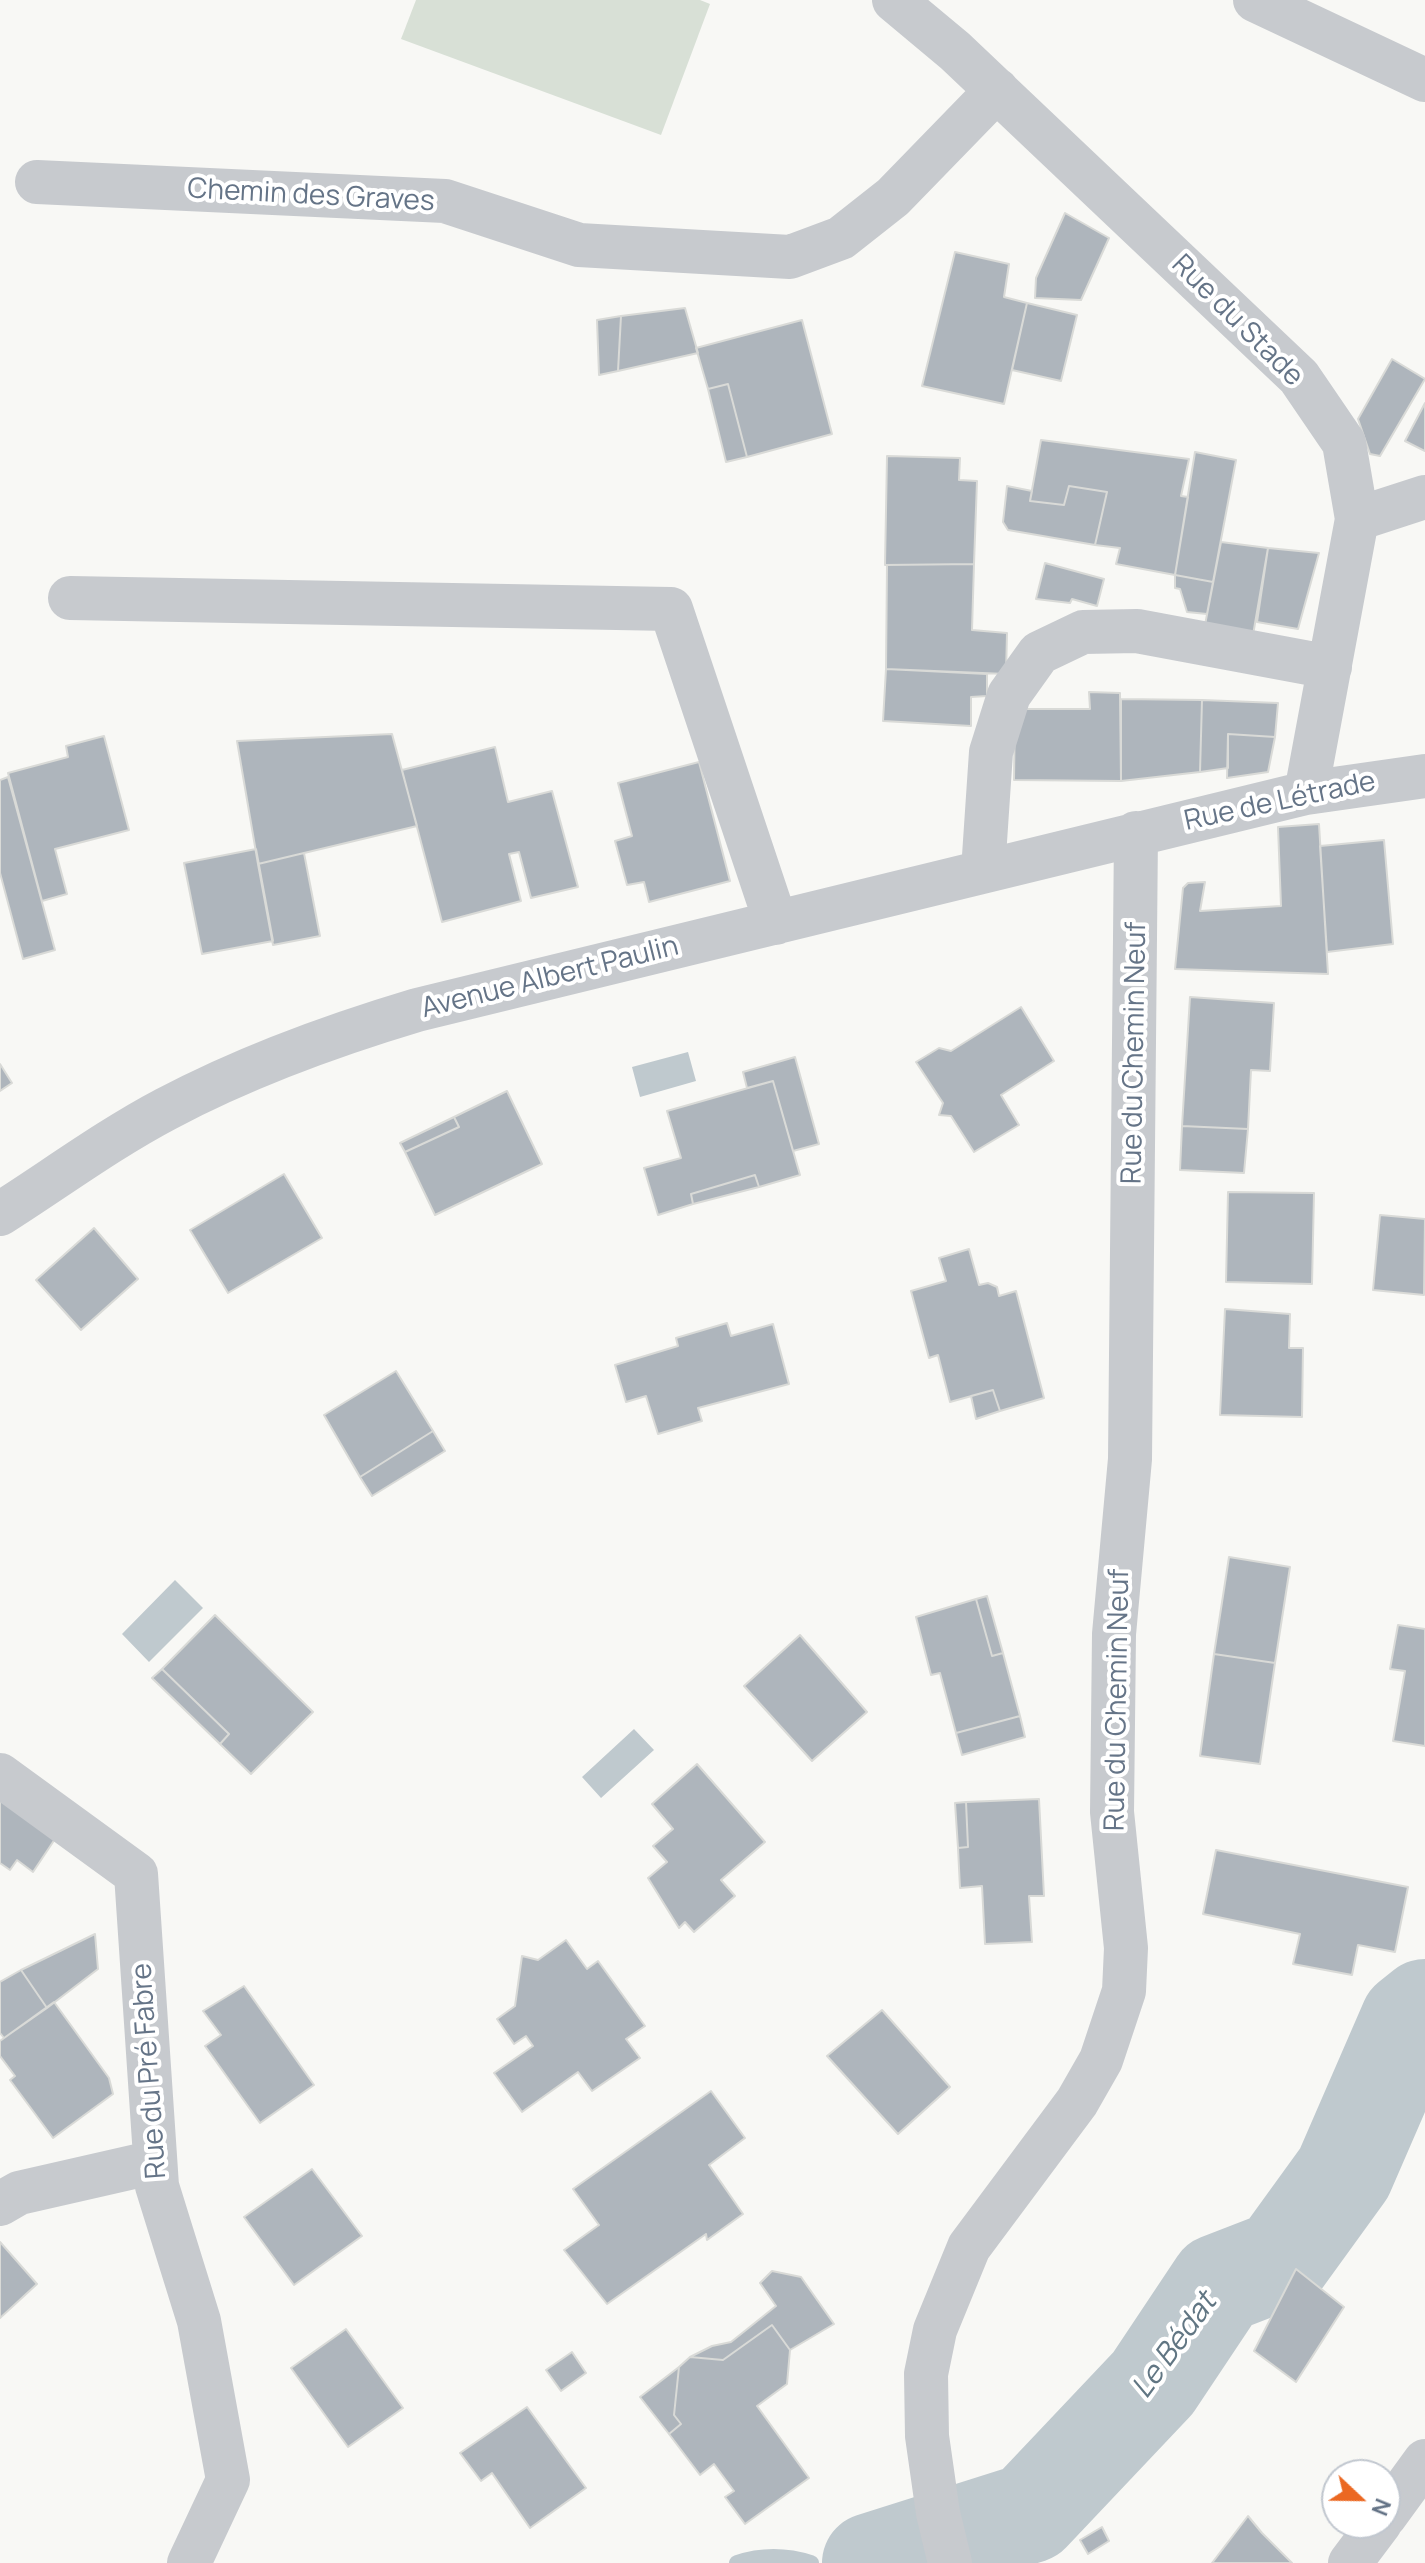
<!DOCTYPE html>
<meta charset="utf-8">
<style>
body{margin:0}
#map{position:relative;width:1425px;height:2563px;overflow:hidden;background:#f8f8f5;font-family:Manrope,sans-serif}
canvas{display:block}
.north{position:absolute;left:1321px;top:2459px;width:80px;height:80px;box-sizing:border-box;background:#fff;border:2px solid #c1c7cf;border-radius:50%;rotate:112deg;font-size:22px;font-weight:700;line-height:32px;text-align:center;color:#657487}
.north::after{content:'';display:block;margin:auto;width:28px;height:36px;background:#eb6822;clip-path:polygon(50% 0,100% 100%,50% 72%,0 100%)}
</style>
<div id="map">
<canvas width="1425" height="2563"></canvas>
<div class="north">N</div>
</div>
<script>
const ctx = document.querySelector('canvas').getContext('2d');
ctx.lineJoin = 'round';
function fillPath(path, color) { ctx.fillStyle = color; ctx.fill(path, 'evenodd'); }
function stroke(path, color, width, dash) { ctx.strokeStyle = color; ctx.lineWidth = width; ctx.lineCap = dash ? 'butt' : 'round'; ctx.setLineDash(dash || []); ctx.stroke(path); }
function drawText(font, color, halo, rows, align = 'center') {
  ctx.font = font + ' Manrope,sans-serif'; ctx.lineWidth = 8; ctx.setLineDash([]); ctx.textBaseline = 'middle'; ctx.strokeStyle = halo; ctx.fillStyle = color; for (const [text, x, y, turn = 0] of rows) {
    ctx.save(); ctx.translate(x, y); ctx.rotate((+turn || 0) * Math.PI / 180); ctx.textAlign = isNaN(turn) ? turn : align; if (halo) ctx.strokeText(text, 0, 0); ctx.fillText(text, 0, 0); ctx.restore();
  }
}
fillPath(new Path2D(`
 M 416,0 L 700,0 L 710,4 L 661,135 L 401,39 Z`), '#d8e0d6');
fillPath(new Path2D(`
 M 688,1052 L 696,1081 L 640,1097 L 632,1067 Z
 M 175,1580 L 203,1608 L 149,1662 L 122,1634 Z
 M 634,1729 L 654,1750 L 601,1798 L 582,1777 Z`), '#bfc9ce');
stroke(new Path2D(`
 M 737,2563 C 761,2555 786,2555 811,2563`), '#bfc9ce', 16);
stroke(new Path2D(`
 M 872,2563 L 1030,2513 L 1153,2383 L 1219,2284 L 1281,2260 L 1344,2173 L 1410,2021 L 1425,2009`), '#bfc9ce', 100);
const building = new Path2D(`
 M 1065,213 L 1109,238 L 1081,300 L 1035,298 L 1036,278 Z
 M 955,252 L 1009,264 L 1004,297 L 1027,303 L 1004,404 L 922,386 Z
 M 1027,303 L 1077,315 L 1061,381 L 1012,370 Z
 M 685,308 L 698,353 L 618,371 L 621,316 Z
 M 621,316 L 618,371 L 599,375 L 597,320 Z
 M 802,320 L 832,434 L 747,457 L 728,384 L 708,389 L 696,348 Z
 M 1392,359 L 1425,379 L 1380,456 L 1370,454 L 1358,419 Z
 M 728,384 L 747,457 L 726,462 L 708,389 Z
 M 1425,403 L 1425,451 L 1405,441 Z
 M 1041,440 L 1189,459 L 1181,496 L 1188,497 L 1175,575 L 1116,564 L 1120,548 L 1095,545 L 1107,492 L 1069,486 L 1064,505 L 1030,501 Z
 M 1195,452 L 1236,460 L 1213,582 L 1175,575 Z
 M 887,456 L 960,458 L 959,480 L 977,481 L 974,564 L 885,565 Z
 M 1007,486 L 1032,491 L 1030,501 L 1064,505 L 1069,486 L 1107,492 L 1095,545 L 1008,530 L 1003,522 Z
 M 1221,542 L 1268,548 L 1253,635 L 1205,625 Z
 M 1268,548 L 1319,553 L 1298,629 L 1257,622 Z
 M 1045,563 L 1104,579 L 1097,606 L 1072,599 L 1070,603 L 1036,599 Z
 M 974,564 L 972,630 L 1007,633 L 1006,674 L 886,669 L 887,565 Z
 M 1175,575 L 1213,582 L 1207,614 L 1187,612 L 1180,589 L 1175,588 Z
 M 886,669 L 987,674 L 987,696 L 971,697 L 971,726 L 883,721 Z
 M 1089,692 L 1120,693 L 1121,781 L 1014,780 L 1015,709 L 1090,709 Z
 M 1121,699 L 1202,700 L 1200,772 L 1121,781 Z
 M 1202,700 L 1278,703 L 1275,737 L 1228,734 L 1228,768 L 1200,772 Z
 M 392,734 L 417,826 L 258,864 L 237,741 Z
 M 1228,734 L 1275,737 L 1268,772 L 1227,778 Z
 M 104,736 L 129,830 L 55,849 L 67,894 L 42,901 L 8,773 L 68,757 L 66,746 Z
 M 495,747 L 508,802 L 552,791 L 578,887 L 531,898 L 519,852 L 509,854 L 521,901 L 442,922 L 402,770 Z
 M 699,762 L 730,881 L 649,902 L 644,882 L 627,885 L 615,841 L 632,836 L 618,783 Z
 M 8,777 L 55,950 L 23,959 L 0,873 L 0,780 Z
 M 1319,824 L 1328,974 L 1175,969 L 1183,888 L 1188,883 L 1205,882 L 1200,911 L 1281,906 L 1278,827 Z
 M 1384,840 L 1393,944 L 1327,952 L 1320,846 Z
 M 256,849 L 273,941 L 202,954 L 184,863 Z
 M 304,853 L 320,936 L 273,945 L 258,864 Z
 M 1190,997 L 1274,1003 L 1270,1071 L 1251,1070 L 1248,1129 L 1182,1126 Z
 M 1021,1007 L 1054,1061 L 1001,1095 L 1019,1125 L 974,1152 L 951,1116 L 939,1115 L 943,1103 L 916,1062 L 939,1048 L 951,1051 Z
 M 795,1057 L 819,1144 L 793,1151 L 773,1081 L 747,1088 L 743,1072 Z
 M 0,1064 L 12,1083 L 0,1091 Z
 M 773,1081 L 800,1175 L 759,1187 L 755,1175 L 691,1194 L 693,1204 L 658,1215 L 644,1168 L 681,1158 L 667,1111 Z
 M 507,1091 L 542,1164 L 435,1215 L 405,1152 L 459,1127 L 454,1117 Z
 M 454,1117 L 459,1127 L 405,1152 L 400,1143 Z
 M 1182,1126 L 1248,1129 L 1244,1173 L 1180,1170 Z
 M 284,1174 L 322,1238 L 228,1293 L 190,1230 Z
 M 755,1175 L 759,1187 L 693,1204 L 691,1194 Z
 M 1228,1192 L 1314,1193 L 1312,1284 L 1226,1282 Z
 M 1380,1215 L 1425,1219 L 1424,1295 L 1373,1290 Z
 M 94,1228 L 138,1279 L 81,1330 L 36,1280 Z
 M 969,1249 L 979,1285 L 988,1283 L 997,1287 L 999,1296 L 1016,1291 L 1044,1398 L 1000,1411 L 993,1390 L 950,1402 L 938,1355 L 929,1358 L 911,1291 L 946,1281 L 939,1258 Z
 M 1225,1309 L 1290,1314 L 1289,1348 L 1303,1348 L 1302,1417 L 1220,1415 Z
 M 727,1323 L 731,1336 L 773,1324 L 789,1384 L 698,1408 L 702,1421 L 658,1434 L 646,1396 L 626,1402 L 615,1365 L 678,1346 L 676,1338 Z
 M 396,1371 L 433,1431 L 360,1477 L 324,1415 Z
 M 993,1390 L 1000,1411 L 976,1419 L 971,1396 Z
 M 433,1431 L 445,1451 L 372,1496 L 360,1477 Z
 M 1229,1557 L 1290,1567 L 1275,1663 L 1214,1654 Z
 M 987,1596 L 1003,1653 L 992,1656 L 976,1599 Z
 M 976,1599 L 992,1656 L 1003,1653 L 1020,1716 L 956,1733 L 940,1673 L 931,1675 L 916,1617 Z
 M 215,1615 L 313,1712 L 251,1774 L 220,1744 L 229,1734 L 162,1669 Z
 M 1398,1625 L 1425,1629 L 1425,1746 L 1393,1741 L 1405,1671 L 1390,1669 Z
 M 800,1635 L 867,1712 L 812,1761 L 744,1686 Z
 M 1214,1654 L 1275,1663 L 1260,1764 L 1200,1756 Z
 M 162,1669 L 229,1734 L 220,1744 L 152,1678 Z
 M 1020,1716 L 1025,1737 L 962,1755 L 956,1733 Z
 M 697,1764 L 765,1842 L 721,1880 L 735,1896 L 694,1932 L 685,1922 L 679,1928 L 648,1878 L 667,1862 L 653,1846 L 673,1829 L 652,1804 Z
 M 0,1799 L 55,1839 L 33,1872 L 17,1860 L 10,1870 L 0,1863 Z
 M 1039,1799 L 1044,1896 L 1029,1896 L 1032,1942 L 985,1944 L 982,1886 L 960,1888 L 958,1848 L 968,1847 L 966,1802 Z
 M 966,1802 L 968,1847 L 958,1848 L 955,1803 Z
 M 1216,1850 L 1408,1887 L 1395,1952 L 1358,1945 L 1352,1975 L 1293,1964 L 1300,1934 L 1203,1914 Z
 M 95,1934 L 98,1969 L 47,2008 L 21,1970 Z
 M 566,1940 L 587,1969 L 598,1961 L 645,2026 L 626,2039 L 640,2058 L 592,2091 L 578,2072 L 522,2112 L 494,2073 L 533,2046 L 526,2036 L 514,2044 L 497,2019 L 515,2006 L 522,1956 L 538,1960 Z
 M 21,1970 L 47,2008 L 4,2038 L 0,2033 L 0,1982 Z
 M 244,1986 L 314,2085 L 260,2123 L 205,2046 L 221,2035 L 203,2011 Z
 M 54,2002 L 109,2078 L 113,2094 L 53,2138 L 10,2080 L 15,2076 L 0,2056 L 0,2041 Z
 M 882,2010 L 950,2087 L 898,2134 L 827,2056 Z
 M 711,2091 L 745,2138 L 709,2165 L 743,2214 L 707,2240 L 706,2234 L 607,2304 L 564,2250 L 599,2225 L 573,2189 Z
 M 312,2169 L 362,2236 L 294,2285 L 244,2217 Z
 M 0,2242 L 37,2284 L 0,2318 Z
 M 1296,2269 L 1344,2307 L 1296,2382 L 1254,2351 Z
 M 772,2271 L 801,2277 L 834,2324 L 790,2350 L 772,2325 L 723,2360 L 690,2357 L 712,2346 L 731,2342 L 776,2306 L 760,2283 Z
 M 772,2325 L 790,2350 L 787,2384 L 757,2406 L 809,2478 L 745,2524 L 725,2497 L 734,2491 L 714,2464 L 700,2475 L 669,2434 L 681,2424 L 674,2415 L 679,2367 L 690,2357 L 723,2360 Z
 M 346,2329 L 403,2408 L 348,2447 L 291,2368 Z
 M 572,2352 L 586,2373 L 561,2391 L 546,2370 Z
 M 679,2367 L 674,2415 L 681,2424 L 669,2434 L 640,2397 Z
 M 527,2407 L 586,2488 L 530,2528 L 492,2473 L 481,2481 L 460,2453 Z
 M 1248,2516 L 1262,2533 L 1292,2563 L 1212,2563 Z
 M 1102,2527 L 1109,2541 L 1088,2554 L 1080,2540 Z`);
fillPath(building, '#aeb5bc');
stroke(building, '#d9dad7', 2);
stroke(new Path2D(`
 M 894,0 L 955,51 L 1299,377 L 1344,443 L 1357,519 L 1306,793
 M 1255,0 L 1425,80
 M 37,182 L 445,201 L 579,245 L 790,257 L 841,238 L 893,197 L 997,90
 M 1357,519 L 1425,497
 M 70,598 L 671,609 L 776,923
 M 983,871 L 991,752 L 1009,695 L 1039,653 L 1083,632 L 1137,631 L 1330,667
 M 0,1214 C 55,1179 109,1139 166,1109 C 247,1066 330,1036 417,1010 L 1306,793 L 1425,776
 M 0,1775 L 136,1874 L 157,2186 L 199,2321 L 228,2480 L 189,2563
 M 0,2204 L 19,2193 L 155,2162
 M 1385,2516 L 1425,2461
 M 950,2563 L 938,2513 L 927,2436 L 926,2374 L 935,2330 L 969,2247 L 1077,2102 L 1101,2060 L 1124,1991 L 1126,1948 L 1112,1812 L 1114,1634 L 1130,1459 L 1136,833
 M 1350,2563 L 1380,2523`), '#c7cace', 44);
drawText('28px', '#657487', '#fff', [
 ["Chemin des Graves",311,196,3],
 ["Rue du Stade",1237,321,45],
 ["Rue de Létrade",1280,802,-12],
 ["Avenue Albert Paulin",550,978,-14],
 ["Rue du Chemin Neuf",1135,1053,-89],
 ["Rue du Chemin Neuf",1118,1700,-89],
 ["Rue du Pré Fabre",150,2071,-94]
]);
drawText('italic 30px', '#617683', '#fff', [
 ["Le Bédat",1175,2346,-54]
]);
</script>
